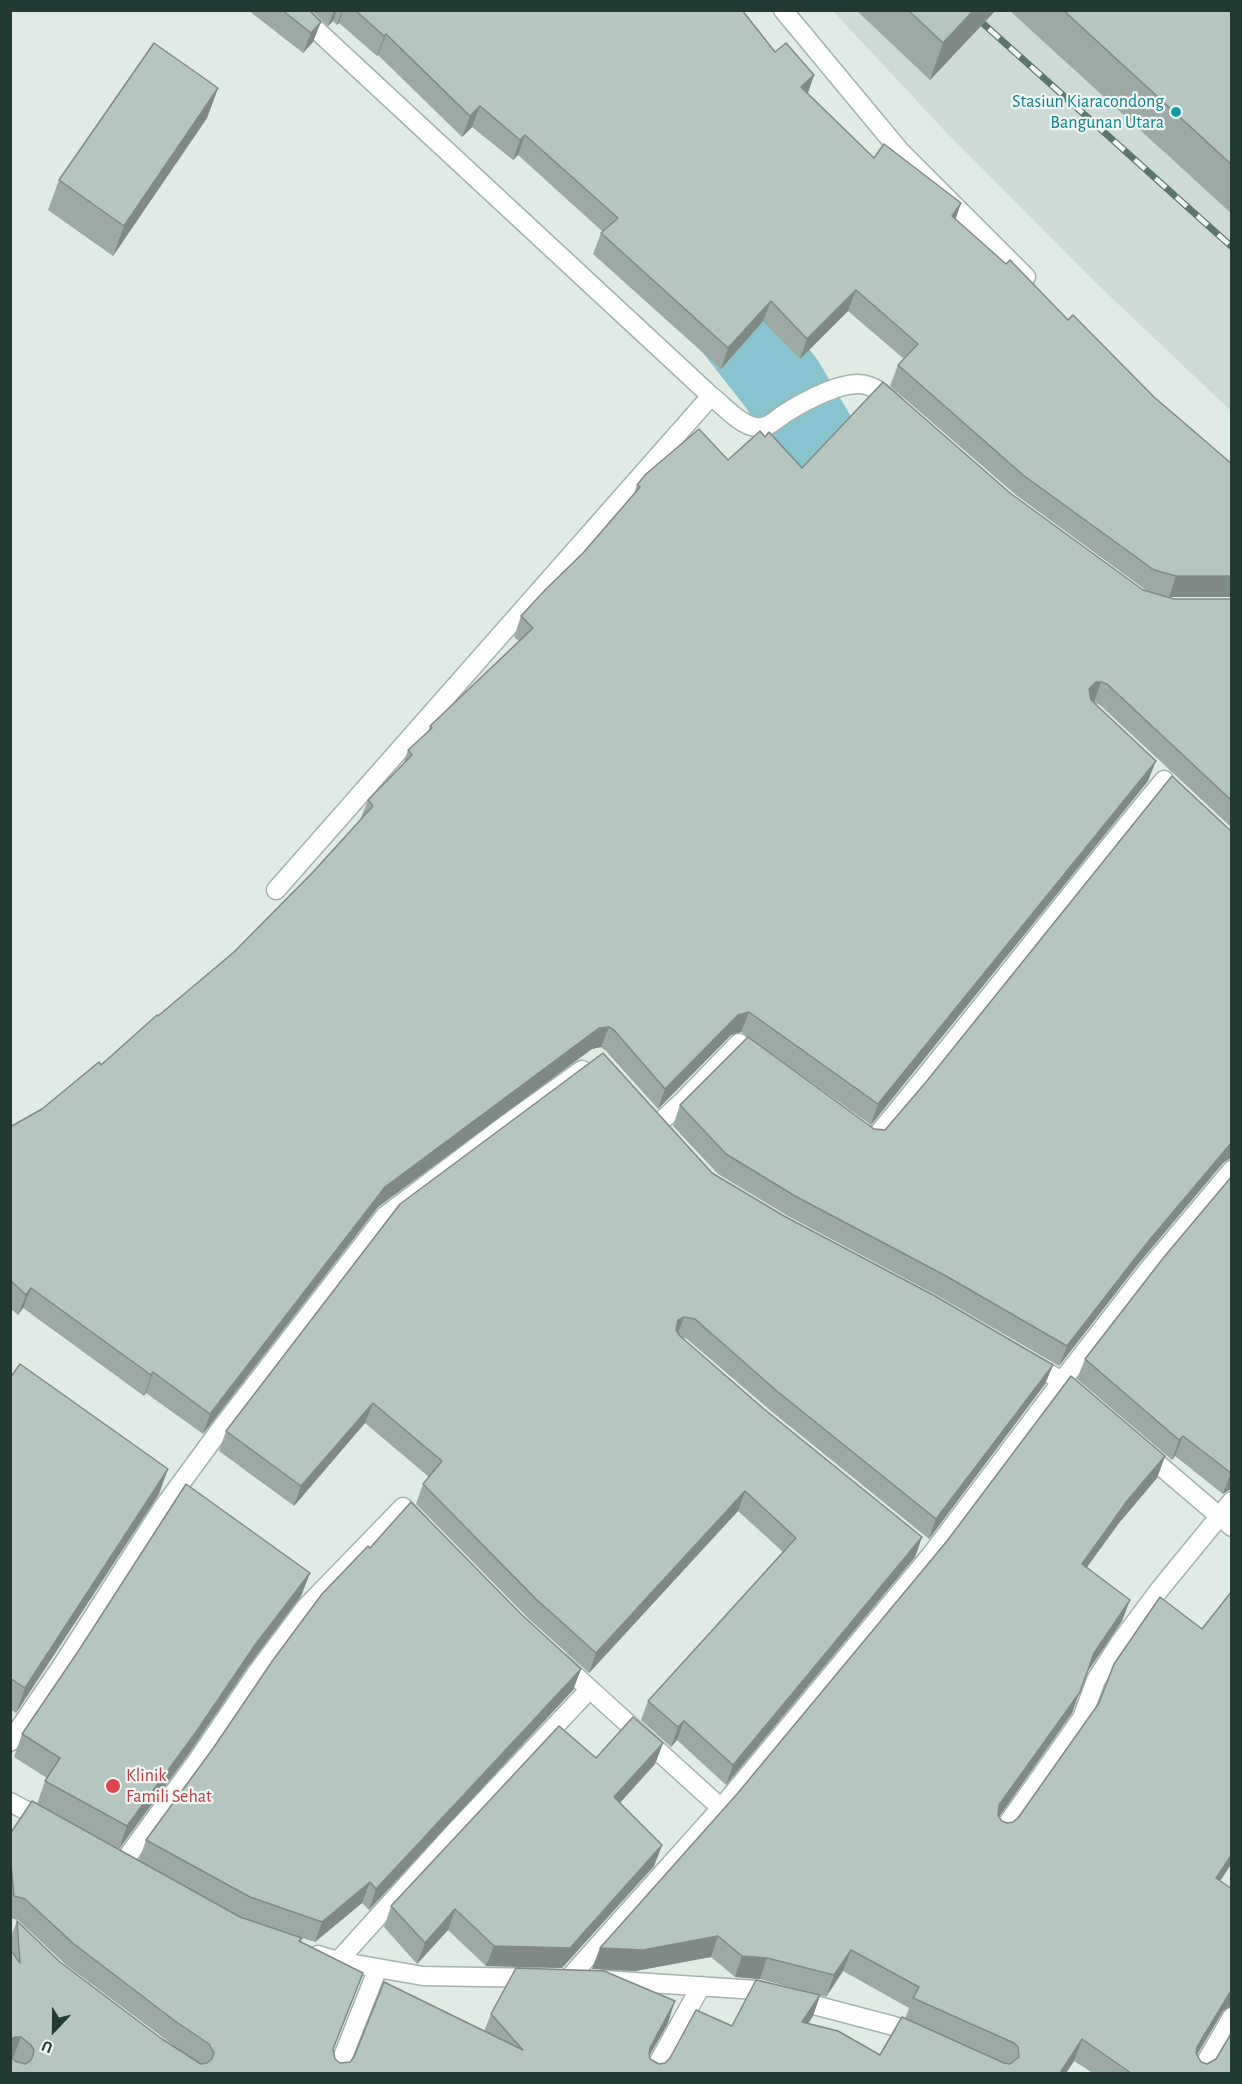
<!DOCTYPE html>
<style>
body{margin:0}
#map{position:relative;width:1242px;height:2084px;overflow:hidden;background:#e0ebe6;font-family:"Alegreya Sans",sans-serif}
canvas{display:block}
.frame{position:absolute;inset:0;border:12px solid #213a34;pointer-events:none}
.north{position:absolute;left:24px;top:2000px;width:60px;height:60px;-webkit-text-stroke:4px #f0f7f4;paint-order:stroke;rotate:202deg;font-size:16px;font-weight:700;line-height:24px;text-align:center;color:#213a34}
.north::after{content:'';display:block;margin:auto;width:21px;height:27px;background:#213a34;clip-path:polygon(50% 0,100% 100%,50% 72%,0 100%)}
</style>
<div id="map">
<canvas width="1242" height="2084"></canvas>
<div class="frame"></div>
<div class="north">U</div>
</div>
<script>
const ctx = document.querySelector('canvas').getContext('2d');
ctx.lineJoin = 'round';
function fillPath(path, color) { ctx.fillStyle = color; ctx.fill(path, 'evenodd'); }
function stroke(path, color, width, dash) { ctx.strokeStyle = color; ctx.lineWidth = width; ctx.lineCap = dash ? 'butt' : 'round'; ctx.setLineDash(dash || []); ctx.stroke(path); }
function drawText(font, color, halo, rows, align = 'center') {
  ctx.font = font + ' "Alegreya Sans",sans-serif'; ctx.lineWidth = 4.5; ctx.setLineDash([]); ctx.textBaseline = 'middle'; ctx.strokeStyle = halo; ctx.fillStyle = color; for (const [text, x, y, turn = 0] of rows) {
    ctx.save(); ctx.translate(x, y); ctx.rotate((+turn || 0) * Math.PI / 180); ctx.textAlign = isNaN(turn) ? turn : align; if (halo) ctx.strokeText(text, 0, 0); ctx.fillText(text, 0, 0); ctx.restore();
  }
}
fillPath(new Path2D(`
 M 833,11 L 1231,11 L 1231,411 L 1096,283 L 943,129 Z`), '#cedad5');
stroke(new Path2D(`
 M 623,10 L 634,55 L 650,149 L 685,237 L 731,319 L 782,384 L 815,440 L 819,477 L 812,489 L 754,543`), '#88c3cf', 86);
const minor = new Path2D(`
 M 295,10 L 711,396 C 724,406 740,425 756,427 C 768,429 775,420 784,414 C 803,402 847,377 869,386 C 879,389 886,397 894,404
 M 783,10 L 900,151 L 1026,277
 M 276,890 L 711,396
 M 657,1125 L 681,1103 L 739,1043 L 760,1058
 M 865,1134 L 873,1140 C 972,1021 1065,899 1164,780
 M 1029,1362 L 1062,1381 L 1083,1399
 M 1144,1452 L 1232,1527
 M 560,1662 L 721,1808
 M 10,1742 L 61,1667 L 162,1509 L 222,1427 L 385,1216 L 508,1123 L 582,1070
 M 10,1802 L 47,1822
 M 1001,1833 L 1082,1718 L 1096,1680 L 1119,1644 L 1160,1589 L 1232,1501
 M 122,1864 L 197,1761 L 256,1674 L 306,1607 L 403,1507 L 420,1525
 M 318,1955 L 338,1961 L 423,1976 L 535,1978
 M 338,1961 L 450,1837 L 590,1689
 M 568,1979 L 721,1808 L 931,1555 L 1062,1381 L 1148,1270 L 1232,1170
 M 604,1980 L 757,1990 L 894,2026 L 917,2036
 M 336,2074 L 378,1968
 M 652,2074 L 701,1986
 M 1199,2074 L 1232,2017`);
stroke(minor, '#a3b2ad', 21);
stroke(minor, '#fff', 18);
const rail = new Path2D(`
 M 968,10 L 1232,247`);
stroke(rail, '#5b766f', 7);
stroke(rail, '#f0f7f4', 4.5, [14]);
fillPath(new Path2D(`
 M 248,10 L 309,10 L 313,42 L 303,53 Z
 M 311,10 L 742,10 L 775,52 L 814,75 L 807,93 L 874,158 L 956,220 L 1154,397 L 1232,464 L 1232,597 L 1169,597 L 1147,591 L 1016,495 L 890,386 L 898,365 L 904,359 L 848,311 L 800,359 L 763,321 L 721,369 L 593,254 L 601,233 L 603,232 L 518,155 L 513,160 L 472,127 L 462,137 L 378,55 L 377,56 L 339,23 L 337,25 L 333,21 L 328,26 Z
 M 856,10 L 996,10 L 930,80 Z
 M 1009,10 L 1232,10 L 1232,214 Z
 M 218,88 L 207,118 L 113,256 L 48,210 L 59,180 Z
 M 765,437 L 802,468 L 1010,493 L 1143,590 L 1174,599 L 1232,599 L 1232,828 L 1100,705 L 1093,702 L 1148,781 L 871,1125 L 741,1032 L 731,1035 L 658,1109 L 606,1051 L 601,1047 L 592,1049 L 378,1207 L 203,1434 L 146,1393 L 144,1396 L 23,1308 L 18,1315 L 10,1308 L 10,1127 L 42,1109 L 101,1065 L 234,952 L 314,871 L 360,820 L 368,800 L 403,765 L 408,750 L 428,732 L 430,726 L 519,641 L 514,637 L 521,616 L 583,553 L 634,494 L 637,485 L 728,460 Z
 M 1232,832 L 1232,1160 L 1229,1159 L 1223,1163 L 1139,1263 L 1059,1366 L 938,1296 L 788,1216 L 718,1174 L 673,1126 L 680,1105 L 885,1130 Z
 M 712,1173 L 784,1216 L 1053,1365 L 1045,1384 L 929,1539 L 771,1411 L 687,1339 L 681,1337 L 764,1409 L 922,1537 L 915,1557 L 726,1785 L 677,1740 L 671,1747 L 641,1720 L 648,1701 L 783,1552 L 738,1511 L 589,1673 L 529,1619 L 416,1504 L 423,1484 L 429,1477 L 365,1423 L 294,1506 L 219,1451 L 226,1431 Z
 M 1232,1176 L 1232,1490 L 1229,1490 L 1223,1494 L 1175,1456 L 1172,1460 L 1077,1379 L 1085,1359 Z
 M 10,1378 L 159,1494 L 16,1713 L 10,1709 Z
 M 1165,1456 L 1157,1478 L 1119,1523 L 1087,1567 L 1122,1621 L 1086,1674 L 1072,1713 L 999,1817 L 1002,1821 L 1007,1823 L 1013,1822 L 1018,1818 L 1202,1629 L 1232,1591 L 1232,1863 L 1220,1881 L 1232,1889 L 1232,2006 L 1223,2011 L 1197,2055 L 1201,2062 L 1232,2073 L 1093,2073 L 1074,2061 L 1066,2073 L 10,2073 L 10,1938 L 17,1921 L 60,1962 L 162,2039 L 181,2051 L 66,1965 L 18,1920 L 10,1918 L 10,1834 L 139,1860 L 146,1840 L 370,1548 L 521,1614 L 581,1669 L 573,1690 L 369,1910 L 362,1903 L 315,1942 L 302,1938 L 301,1942 L 363,1973 L 333,2050 L 335,2059 L 340,2063 L 350,2062 L 484,2031 L 491,2014 L 668,2023 L 649,2056 L 650,2059 L 659,2064 L 665,2063 L 732,2026 L 820,1995 L 813,2016 L 808,2024 L 880,2055 L 905,2019 L 909,2008 L 843,1971 L 826,1997 L 760,1979 L 735,1977 L 711,1957 L 635,1971 L 592,1969 L 600,1948 Z
 M 310,1573 L 301,1596 L 247,1668 L 188,1755 L 119,1849 L 37,1804 L 45,1781 L 47,1778 L 14,1757 L 22,1734 Z
 M 663,1743 L 655,1764 L 620,1803 L 662,1845 L 654,1866 L 562,1968 L 486,1966 L 448,1930 L 417,1964 L 384,1927 L 391,1906 L 596,1758 Z`), '#9ca9a4');
fillPath(new Path2D(`
 M 334,10 L 337,10 L 333,21 L 328,26 Z
 M 342,10 L 343,10 L 339,23 L 337,25 Z
 M 974,10 L 996,10 L 930,80 L 943,43 Z
 M 321,22 L 313,42 L 303,53 L 311,33 Z
 M 386,34 L 378,55 L 377,56 L 384,36 Z
 M 814,75 L 807,96 L 801,87 Z
 M 218,88 L 207,118 L 113,256 L 124,226 Z
 M 480,106 L 472,127 L 462,137 L 470,116 Z
 M 525,135 L 518,155 L 513,160 L 520,140 Z
 M 961,203 L 954,224 L 952,216 Z
 M 856,290 L 848,311 L 800,359 L 807,339 Z
 M 771,301 L 763,321 L 721,369 L 728,348 Z
 M 1176,576 L 1232,576 L 1232,597 L 1169,597 Z
 M 1096,682 L 1101,682 L 1094,702 L 1088,702 L 1089,689 Z
 M 1156,761 L 1148,781 L 871,1125 L 878,1104 Z
 M 749,1012 L 741,1032 L 731,1035 L 658,1109 L 665,1089 L 738,1015 Z
 M 609,1027 L 601,1047 L 592,1049 L 378,1207 L 203,1434 L 210,1414 L 385,1187 L 599,1028 Z
 M 1232,1142 L 1232,1152 L 1229,1159 L 1223,1163 L 1139,1263 L 1059,1366 L 1067,1346 L 1147,1243 Z
 M 31,1288 L 23,1308 L 18,1315 L 26,1295 Z
 M 684,1317 L 677,1336 L 671,1340 L 678,1320 Z
 M 1053,1365 L 1045,1384 L 929,1539 L 936,1519 Z
 M 153,1372 L 146,1393 L 144,1396 L 151,1375 Z
 M 373,1403 L 365,1423 L 294,1506 L 301,1486 Z
 M 1183,1436 L 1175,1456 L 1172,1460 L 1179,1440 Z
 M 1165,1456 L 1157,1478 L 1119,1523 L 1074,1585 L 1082,1564 L 1127,1501 Z
 M 168,1469 L 159,1494 L 16,1713 L 25,1688 Z
 M 1231,1473 L 1232,1473 L 1232,1490 L 1229,1490 L 1223,1494 Z
 M 745,1491 L 738,1511 L 589,1673 L 596,1653 Z
 M 922,1537 L 915,1557 L 726,1785 L 733,1765 Z
 M 310,1573 L 301,1596 L 247,1668 L 188,1755 L 119,1849 L 127,1826 L 255,1645 Z
 M 1130,1600 L 1122,1621 L 1086,1674 L 1072,1713 L 992,1827 L 999,1805 L 1094,1653 Z
 M 581,1669 L 573,1690 L 369,1910 L 376,1889 Z
 M 684,1721 L 677,1740 L 671,1747 L 678,1727 Z
 M 663,1743 L 655,1764 L 606,1818 L 614,1797 Z
 M 662,1845 L 654,1866 L 562,1968 L 486,1966 L 494,1946 Z
 M 1232,1854 L 1232,1863 L 1208,1899 L 1216,1878 Z
 M 370,1882 L 362,1903 L 315,1942 L 322,1922 Z
 M 455,1909 L 448,1930 L 417,1964 L 425,1943 Z
 M 718,1936 L 711,1957 L 635,1971 L 592,1969 L 600,1948 Z
 M 851,1950 L 843,1971 L 826,1997 L 834,1975 Z
 M 742,1956 L 767,1958 L 760,1979 L 735,1977 Z
 M 1232,1989 L 1231,2006 L 1223,2011 L 1189,2068 L 1197,2047 Z
 M 820,1995 L 813,2016 L 794,2044 L 802,2022 Z
 M 675,2001 L 668,2023 L 642,2069 L 650,2048 Z
 M 15,2037 L 21,2037 L 13,2058 L 10,2058 L 10,2040 Z
 M 1082,2039 L 1074,2061 L 1066,2073 L 1060,2073 Z`), '#7f8a86');
const building = new Path2D(`
 M 282,10 L 309,10 L 321,22 L 311,33 Z
 M 355,10 L 742,10 L 775,52 L 786,43 L 814,75 L 801,87 L 874,158 L 884,144 L 961,203 L 952,216 L 1006,264 L 1010,260 L 1068,320 L 1073,315 L 1154,397 L 1232,464 L 1232,576 L 1176,576 L 1154,570 L 1023,475 L 898,365 L 918,344 L 856,290 L 807,339 L 771,301 L 728,348 L 601,233 L 618,218 L 525,135 L 520,140 L 480,106 L 470,116 L 386,34 L 384,36 Z
 M 908,10 L 974,10 L 943,43 Z
 M 1063,10 L 1232,10 L 1232,165 Z
 M 154,43 L 218,88 L 124,226 L 59,180 Z
 M 883,382 L 1010,493 L 1143,590 L 1174,599 L 1232,599 L 1232,801 L 1107,684 L 1101,682 L 1096,682 L 1089,689 L 1091,700 L 1156,761 L 878,1104 L 749,1012 L 738,1015 L 665,1089 L 614,1030 L 609,1027 L 599,1028 L 385,1187 L 210,1414 L 153,1372 L 151,1375 L 31,1288 L 26,1295 L 10,1280 L 10,1127 L 42,1109 L 99,1062 L 101,1065 L 157,1015 L 158,1016 L 234,952 L 314,871 L 373,806 L 368,800 L 412,755 L 408,750 L 432,728 L 430,726 L 533,628 L 521,616 L 545,590 L 583,553 L 640,487 L 637,485 L 646,474 L 699,429 L 728,460 L 760,431 L 765,437 L 769,432 L 802,468 Z
 M 1172,776 L 1232,832 L 1232,1142 L 1147,1243 L 1067,1346 L 946,1276 L 795,1196 L 726,1154 L 680,1105 L 748,1037 L 874,1129 L 885,1130 L 926,1082 Z
 M 603,1053 L 712,1173 L 784,1216 L 935,1296 L 1053,1365 L 936,1519 L 778,1392 L 695,1319 L 684,1317 L 678,1320 L 676,1330 L 680,1336 L 764,1409 L 922,1537 L 733,1765 L 684,1721 L 678,1727 L 648,1701 L 796,1538 L 745,1491 L 596,1653 L 536,1599 L 423,1484 L 442,1461 L 373,1403 L 301,1486 L 226,1431 L 400,1204 Z
 M 1232,1176 L 1232,1473 L 1231,1473 L 1183,1436 L 1179,1440 L 1085,1359 L 1164,1257 Z
 M 20,1364 L 168,1469 L 25,1688 L 10,1678 L 10,1378 Z
 M 1071,1376 L 1165,1456 L 1127,1501 L 1082,1564 L 1130,1600 L 1094,1653 L 1080,1692 L 999,1805 L 998,1816 L 1002,1821 L 1007,1823 L 1013,1822 L 1018,1818 L 1099,1703 L 1114,1664 L 1160,1597 L 1202,1629 L 1232,1591 L 1232,1854 L 1216,1878 L 1232,1889 L 1232,1989 L 1197,2047 L 1196,2053 L 1201,2062 L 1207,2064 L 1216,2059 L 1232,2032 L 1232,2073 L 1131,2073 L 1082,2039 L 1060,2073 L 10,2073 L 10,2055 L 15,2061 L 25,2064 L 30,2061 L 33,2056 L 34,2050 L 31,2045 L 21,2037 L 15,2037 L 10,2040 L 10,1949 L 20,1963 L 17,1921 L 60,1962 L 162,2039 L 201,2064 L 207,2063 L 212,2059 L 214,2053 L 209,2044 L 175,2021 L 74,1944 L 25,1899 L 14,1896 L 10,1853 L 10,1834 L 32,1801 L 240,1917 L 302,1938 L 299,1941 L 363,1973 L 333,2049 L 335,2059 L 340,2063 L 350,2062 L 354,2057 L 384,1982 L 523,2050 L 491,2014 L 516,1968 L 604,1971 L 675,2001 L 650,2048 L 649,2054 L 650,2059 L 659,2064 L 665,2063 L 670,2058 L 696,2010 L 732,2026 L 756,1980 L 820,1995 L 802,2022 L 838,2031 L 880,2055 L 902,2017 L 1004,2063 L 1010,2064 L 1019,2057 L 1018,2047 L 1014,2043 L 913,1998 L 919,1987 L 851,1950 L 834,1975 L 767,1958 L 742,1956 L 718,1936 L 643,1950 L 600,1948 L 737,1794 L 947,1541 Z
 M 186,1484 L 310,1573 L 255,1645 L 196,1732 L 127,1826 L 45,1781 L 60,1758 L 22,1734 L 79,1650 Z
 M 411,1502 L 521,1614 L 581,1669 L 376,1889 L 370,1882 L 322,1922 L 250,1897 L 146,1840 L 214,1747 L 273,1660 L 322,1594 L 368,1546 L 370,1548 Z
 M 633,1717 L 663,1743 L 614,1797 L 662,1845 L 570,1948 L 494,1946 L 455,1909 L 425,1943 L 391,1906 L 559,1726 L 596,1758 Z`);
fillPath(building, '#b5c5bf');
stroke(building, '#7f8a86', 1.5);
for (const [x, y, r, color] of [
 [1176,112,6,"#0f9aa8"],
 [113,1786,8,"#e0444e"]
]) { const dot = new Path2D(); dot.arc(x, y, r, 0, 2 * Math.PI); ctx.fillStyle = color; ctx.fill(dot); stroke(dot, '#f0f7f4', 2); }
drawText('18px', '#0d838f', '#f0f7f4', [
 ["Stasiun Kiaracondong",1164,102],
 ["Bangunan Utara",1164,123]
], 'right');
drawText('18px', '#be3a42', '#f0f7f4', [
 ["Klinik",126,1776],
 ["Famili Sehat",126,1797]
], 'left');
</script>
